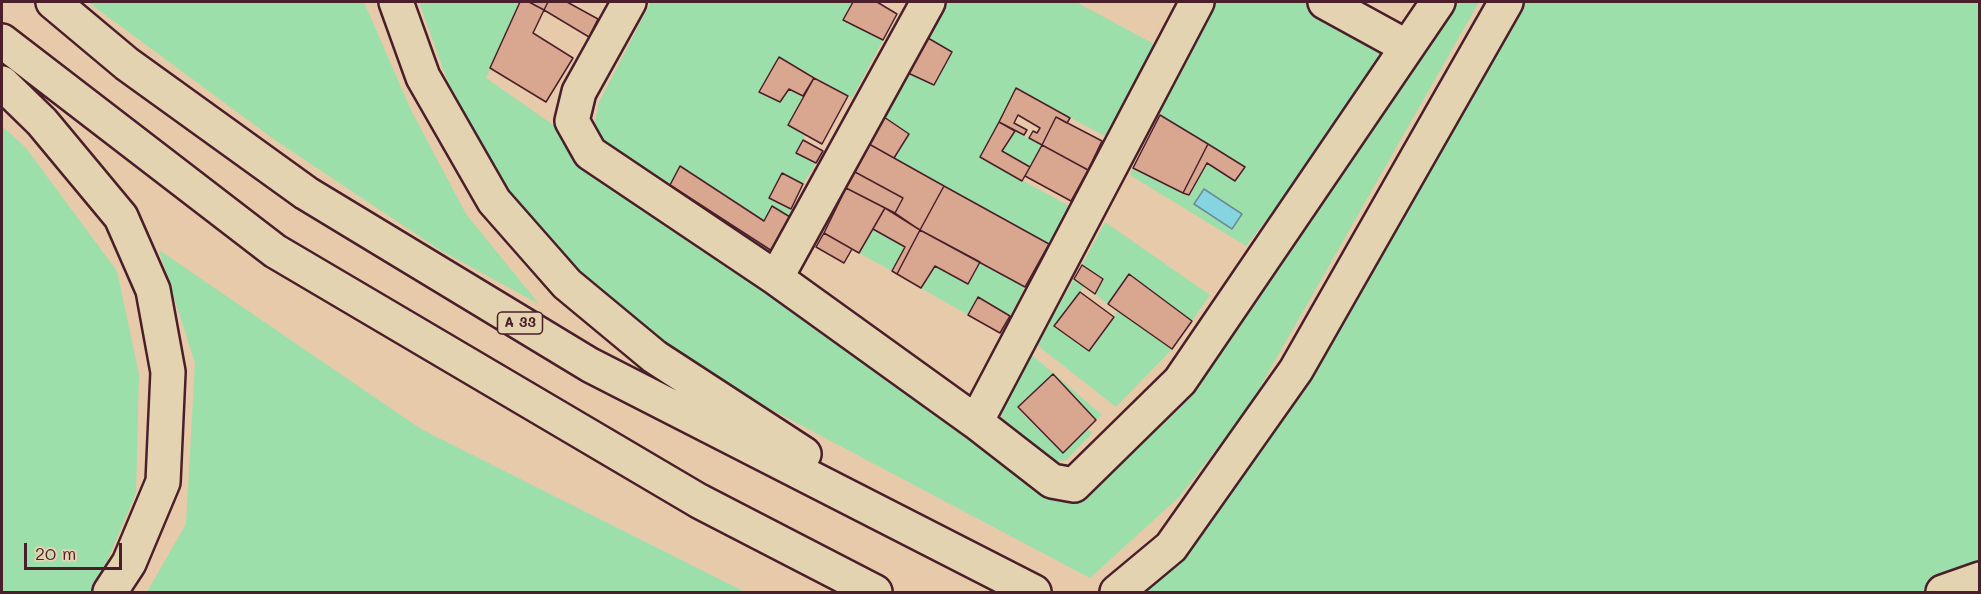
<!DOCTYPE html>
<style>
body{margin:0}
#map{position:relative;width:1981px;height:594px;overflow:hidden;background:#e6caaa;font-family:Mali,sans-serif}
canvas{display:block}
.frame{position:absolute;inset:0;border:3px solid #4a1f2b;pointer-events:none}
.scale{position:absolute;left:24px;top:543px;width:98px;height:27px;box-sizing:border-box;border:3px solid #4a1f2b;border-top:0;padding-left:8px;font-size:18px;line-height:21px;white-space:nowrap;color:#4a1f2b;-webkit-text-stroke:4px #e4d3b0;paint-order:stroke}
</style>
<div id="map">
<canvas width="1981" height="594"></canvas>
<div class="frame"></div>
<div class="scale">20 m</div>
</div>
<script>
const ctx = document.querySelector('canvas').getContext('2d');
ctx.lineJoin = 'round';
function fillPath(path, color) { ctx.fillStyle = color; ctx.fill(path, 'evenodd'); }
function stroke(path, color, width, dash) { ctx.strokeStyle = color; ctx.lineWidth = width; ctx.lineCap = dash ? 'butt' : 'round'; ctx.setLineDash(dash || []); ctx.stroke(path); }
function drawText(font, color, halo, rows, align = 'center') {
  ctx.font = font + ' Mali,sans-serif'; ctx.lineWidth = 4.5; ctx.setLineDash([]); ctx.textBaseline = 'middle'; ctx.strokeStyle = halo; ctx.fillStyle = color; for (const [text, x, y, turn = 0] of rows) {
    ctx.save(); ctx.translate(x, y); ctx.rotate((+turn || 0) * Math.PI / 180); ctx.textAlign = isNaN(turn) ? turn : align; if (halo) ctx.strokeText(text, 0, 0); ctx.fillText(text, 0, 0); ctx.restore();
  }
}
fillPath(new Path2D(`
 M 88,2 L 364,2 L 411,110 L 466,214 L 539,304 L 440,250 L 275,140 Z
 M 419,2 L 520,2 L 486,78 L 562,131 L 573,153 L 603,185 L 703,239 L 987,444 L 1102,480 L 1196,391 L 1454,2 L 1479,2 L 1248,408 L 1179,497 L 1090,578 L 742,394 L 683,356 L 592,285 L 539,228 L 500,179 L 449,85 Z
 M 651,2 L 853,2 L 843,20 L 883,40 L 852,98 L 780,57 L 759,91 L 780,102 L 789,89 L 803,96 L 788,124 L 805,135 L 797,153 L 816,163 L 803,184 L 782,173 L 769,198 L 791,209 L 790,217 L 772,206 L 764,221 L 680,167 L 670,184 L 772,251 L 764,260 L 612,163 L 594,127 L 599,102 Z
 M 948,2 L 1076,2 L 1154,44 L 1105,136 L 1016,89 L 980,157 L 1069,206 L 1049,244 L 894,158 L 909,135 L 884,117 L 908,73 L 934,85 L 952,52 L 928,38 Z
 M 1207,2 L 1309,2 L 1383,54 L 1385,67 L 1246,246 L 1130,175 L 1133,168 L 1189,194 L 1207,163 L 1244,167 L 1160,115 L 1177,62 Z
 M 1506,2 L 1979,2 L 1979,579 L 1943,592 L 1117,592 L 1171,547 Z
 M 2,126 L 26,148 L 117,271 L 139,374 L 136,493 L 94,592 L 2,592 Z
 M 1015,131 L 1042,145 L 1030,167 L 1002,151 Z
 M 1105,222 L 1210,295 L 1192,321 L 1129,275 L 1108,304 L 1095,294 L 1103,279 L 1082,265 Z
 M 873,229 L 905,247 L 892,271 L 859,253 Z
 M 159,250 L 421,429 L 745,592 L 147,592 L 186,524 L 195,363 Z
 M 980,262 L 1025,287 L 1010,316 L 968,315 L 921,288 L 935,266 L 968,284 Z
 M 1074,279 L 1084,286 L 1055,326 L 1089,350 L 1118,311 L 1172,349 L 1116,407 L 1037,345 Z
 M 1032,355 L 1102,415 L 1096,420 L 1053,375 L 1017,408 L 1063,452 L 1087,429 L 1092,433 L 1066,460 L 1052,462 L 1002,423 C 998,402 1022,373 1032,355 Z`), '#9cdfaa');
const water = new Path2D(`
 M 1204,189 L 1242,214 L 1232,229 L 1194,204 Z`);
fillPath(water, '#85d5e0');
stroke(water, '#6d8c98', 1.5);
const building = new Path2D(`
 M 520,2 L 529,2 L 544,10 L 533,33 L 573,58 L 546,102 L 490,68 Z
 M 529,2 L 548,2 L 544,10 Z
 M 548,2 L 567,2 L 598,19 L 589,37 L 544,10 Z
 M 853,2 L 877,2 L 897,14 L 883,40 L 843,20 Z
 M 928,38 L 952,52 L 934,85 L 908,73 Z
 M 779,57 L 814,78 L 803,96 L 789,89 L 780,102 L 759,92 Z
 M 814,78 L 848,96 L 822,144 L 788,125 Z
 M 1016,88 L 1070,118 L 1067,123 L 1056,117 L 1042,145 L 1029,138 L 1033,131 L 1037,133 L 1040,128 L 1018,115 L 1014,123 L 1027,130 L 1024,135 L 999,122 Z
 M 1160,115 L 1208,144 L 1183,193 L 1133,168 Z
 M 884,117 L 909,134 L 894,158 L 869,144 Z
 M 1056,117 L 1102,141 L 1088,170 L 1042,145 Z
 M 999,122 L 1015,131 L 1002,151 L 1030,167 L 1022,181 L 980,157 Z
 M 803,140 L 823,151 L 816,163 L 796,153 Z
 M 869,144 L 944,186 L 920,230 L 895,213 L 903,198 L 855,172 Z
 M 1208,144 L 1245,167 L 1235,181 L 1207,163 L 1189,195 L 1183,193 Z
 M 1042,145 L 1088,170 L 1071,201 L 1025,176 Z
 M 680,166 L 764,221 L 772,206 L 790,217 L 772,251 L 670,185 Z
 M 855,172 L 903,198 L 895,213 L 846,188 Z
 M 782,173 L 803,184 L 791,209 L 769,198 Z
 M 944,186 L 1049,244 L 1025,287 L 920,230 Z
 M 846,188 L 885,208 L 859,253 L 824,233 Z
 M 885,208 L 920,230 L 897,274 L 892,271 L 905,247 L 873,229 Z
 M 920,230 L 980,262 L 968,284 L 935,266 L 921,288 L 897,274 Z
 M 824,233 L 852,249 L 844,263 L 816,247 Z
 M 1082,265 L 1103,279 L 1095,294 L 1074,279 Z
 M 1129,274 L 1192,321 L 1172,349 L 1108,304 Z
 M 1080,292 L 1114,317 L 1089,351 L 1054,326 Z
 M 978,297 L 1010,316 L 1000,333 L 968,315 Z
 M 1053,374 L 1096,420 L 1063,453 L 1018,407 Z`);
fillPath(building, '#d9a790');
stroke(building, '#4a1f2b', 1.5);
const minor = new Path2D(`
 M 629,2 L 579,92 L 572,121 L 590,153 L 776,278 L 976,422 L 1052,481 L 1074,485 L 1180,381 L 1438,2
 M 1325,2 L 1407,47
 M 776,278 L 928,2
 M 976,422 L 1197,2
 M 1117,592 L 1171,547 L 1296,370 L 1506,2`);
const highway = new Path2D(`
 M 53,2 L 127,64 L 306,193 L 590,365 L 1034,592
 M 396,2 L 423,77 L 494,201 L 567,284 L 655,357 L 804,454
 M 2,41 L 275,251 L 699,501 L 875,592
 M 2,83 L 42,122 L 121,217 L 153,290 L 168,372 L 163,482 L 129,563 L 110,592
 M 1943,592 L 1980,579`);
stroke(minor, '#4a1f2b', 38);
stroke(highway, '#4a1f2b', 38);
stroke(minor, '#e4d3b0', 33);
stroke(highway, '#e4d3b0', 33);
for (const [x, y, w] of [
 [520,323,45]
]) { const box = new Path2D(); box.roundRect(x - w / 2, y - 11, w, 22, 4.5); ctx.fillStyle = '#e4d3b0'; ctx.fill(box); stroke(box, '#4a1f2b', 1.5); }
drawText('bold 14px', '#4a1f2b', null, [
 ["A 33",520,323]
]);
</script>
